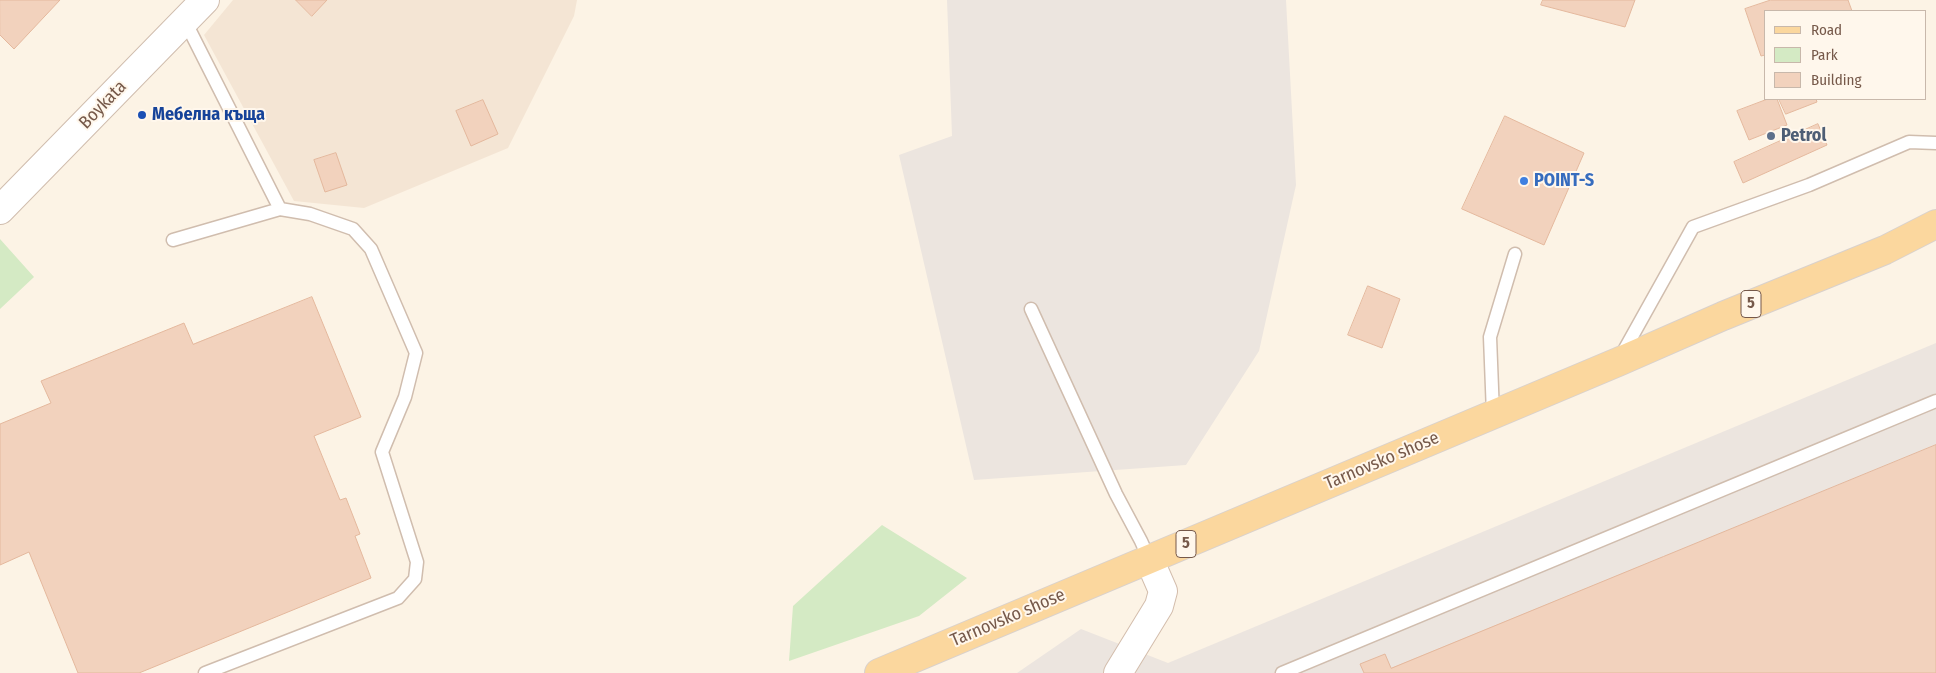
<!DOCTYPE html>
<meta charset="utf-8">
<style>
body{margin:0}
#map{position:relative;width:1936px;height:673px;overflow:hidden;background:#fcf3e5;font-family:"Fira Sans Condensed",sans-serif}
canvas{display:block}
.legend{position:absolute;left:1764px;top:10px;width:162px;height:90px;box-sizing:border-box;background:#fff7ec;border:1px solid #c8b8ab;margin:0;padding:6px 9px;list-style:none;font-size:15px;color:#76594a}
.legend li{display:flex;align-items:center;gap:10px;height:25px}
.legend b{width:25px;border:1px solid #c8b8ab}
</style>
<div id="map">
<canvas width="1936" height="673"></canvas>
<ul class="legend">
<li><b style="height:6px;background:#fbd79e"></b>Road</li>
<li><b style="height:14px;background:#d4eac4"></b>Park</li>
<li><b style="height:14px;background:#f2d2bd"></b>Building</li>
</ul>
</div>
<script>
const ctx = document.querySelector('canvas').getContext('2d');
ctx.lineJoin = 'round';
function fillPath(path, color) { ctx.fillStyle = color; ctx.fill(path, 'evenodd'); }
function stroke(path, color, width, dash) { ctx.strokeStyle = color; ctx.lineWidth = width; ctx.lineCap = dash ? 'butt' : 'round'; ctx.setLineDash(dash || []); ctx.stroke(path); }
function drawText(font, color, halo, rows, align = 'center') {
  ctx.font = font + ' "Fira Sans Condensed",sans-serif'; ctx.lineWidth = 4; ctx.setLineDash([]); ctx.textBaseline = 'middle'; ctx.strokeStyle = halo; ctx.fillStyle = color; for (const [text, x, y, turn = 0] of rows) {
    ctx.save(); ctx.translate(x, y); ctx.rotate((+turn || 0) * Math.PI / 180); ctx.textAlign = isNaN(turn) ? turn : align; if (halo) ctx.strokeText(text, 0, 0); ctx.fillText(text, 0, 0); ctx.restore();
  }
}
fillPath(new Path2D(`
 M 233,0 L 577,0 L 574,16 L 508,148 L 364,208 L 294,201 L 204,35 Z`), '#f4e5d4');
fillPath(new Path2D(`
 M 947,0 L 1286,0 L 1296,185 L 1259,351 L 1186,465 L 974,480 L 899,155 L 952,136 Z
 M 1936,343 L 1936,673 L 1017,673 L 1081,629 L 1168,663 Z`), '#ece5df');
fillPath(new Path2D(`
 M 0,239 L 34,277 L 0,309 Z
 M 882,525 L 967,578 L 919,616 L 789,661 L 793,606 Z`), '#d4eac4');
const building = new Path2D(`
 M 0,0 L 60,0 L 14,49 L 0,35 Z
 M 296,0 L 327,0 L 312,16 Z
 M 1543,0 L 1635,0 L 1625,27 L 1541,5 Z
 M 1771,0 L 1848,0 L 1852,11 L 1765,11 L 1765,55 L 1761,56 L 1745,9 Z
 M 1768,99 L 1777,99 L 1787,125 L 1749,140 L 1737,111 Z
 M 1779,99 L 1816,99 L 1817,102 L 1786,114 Z
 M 483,100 L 498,134 L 471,146 L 456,111 Z
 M 1505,116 L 1584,153 L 1544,245 L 1462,209 Z
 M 1818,124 L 1827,145 L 1743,183 L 1734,162 Z
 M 336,153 L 347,185 L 325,192 L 314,160 Z
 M 1368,286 L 1400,299 L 1382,348 L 1348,335 Z
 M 312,297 L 361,417 L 314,436 L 340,500 L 346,498 L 360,534 L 355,536 L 371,578 L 139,673 L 78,673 L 29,552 L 0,565 L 0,424 L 51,403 L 41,381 L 184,323 L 193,344 Z
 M 1936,445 L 1936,673 L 1364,673 L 1360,664 L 1385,654 L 1391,668 Z`);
fillPath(building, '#f2d2bd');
stroke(building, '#e4b89d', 1);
const service = new Path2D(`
 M 185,21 L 280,209
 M 173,240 L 280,209 L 310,214 L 353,229 L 371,249 L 416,353 L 405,397 L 382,452 L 417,562 L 415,579 L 398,598 L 205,673
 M 1031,309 L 1116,494 L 1141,541 L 1149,559
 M 1621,356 L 1693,227 L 1809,185 L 1909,142 L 1936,143
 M 1493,414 L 1490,337 L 1515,254
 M 1282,673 L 1936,401`);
const tertiary = new Path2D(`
 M 0,210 L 205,0`);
const secondary = new Path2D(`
 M 1118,673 L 1159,606 L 1163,591 L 1149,559`);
const primary = new Path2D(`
 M 879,673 L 1618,362 L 1723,316 L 1885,250 L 1936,224`);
stroke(service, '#d0bdae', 15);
stroke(tertiary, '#d0bdae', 30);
stroke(secondary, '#d3bdac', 30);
stroke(primary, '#d9d1cc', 30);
stroke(service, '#fff', 12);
stroke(tertiary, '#fff', 28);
stroke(secondary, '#fff', 28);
stroke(primary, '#fbd79e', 28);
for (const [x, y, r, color] of [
 [142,115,5,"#1a4fb4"],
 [1771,136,5,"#5c6f8a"],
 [1524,181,5,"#3f7fe0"]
]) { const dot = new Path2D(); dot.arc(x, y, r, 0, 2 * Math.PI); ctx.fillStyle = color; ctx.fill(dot); stroke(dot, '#fff7ec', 2); }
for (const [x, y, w] of [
 [1751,304,20],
 [1186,544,20]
]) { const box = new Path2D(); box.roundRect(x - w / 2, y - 13.5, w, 27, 4); ctx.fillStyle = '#fff7ec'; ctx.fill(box); stroke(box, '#76594a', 1); }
drawText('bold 16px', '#76594a', null, [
 ["5",1751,304],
 ["5",1186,544]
]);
drawText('18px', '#76594a', '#fff7ec', [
 ["Boykata",103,105,-46],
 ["Tarnovsko shose",1382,461,-23],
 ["Tarnovsko shose",1008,618,-23]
]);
drawText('bold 18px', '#164399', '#fff7ec', [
 ["Мебелна къща",152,115]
], 'left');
drawText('bold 18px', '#4e5e75', '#fff7ec', [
 ["Petrol",1781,136]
], 'left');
drawText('bold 18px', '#366cbe', '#fff7ec', [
 ["POINT-S",1534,181]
], 'left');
</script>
